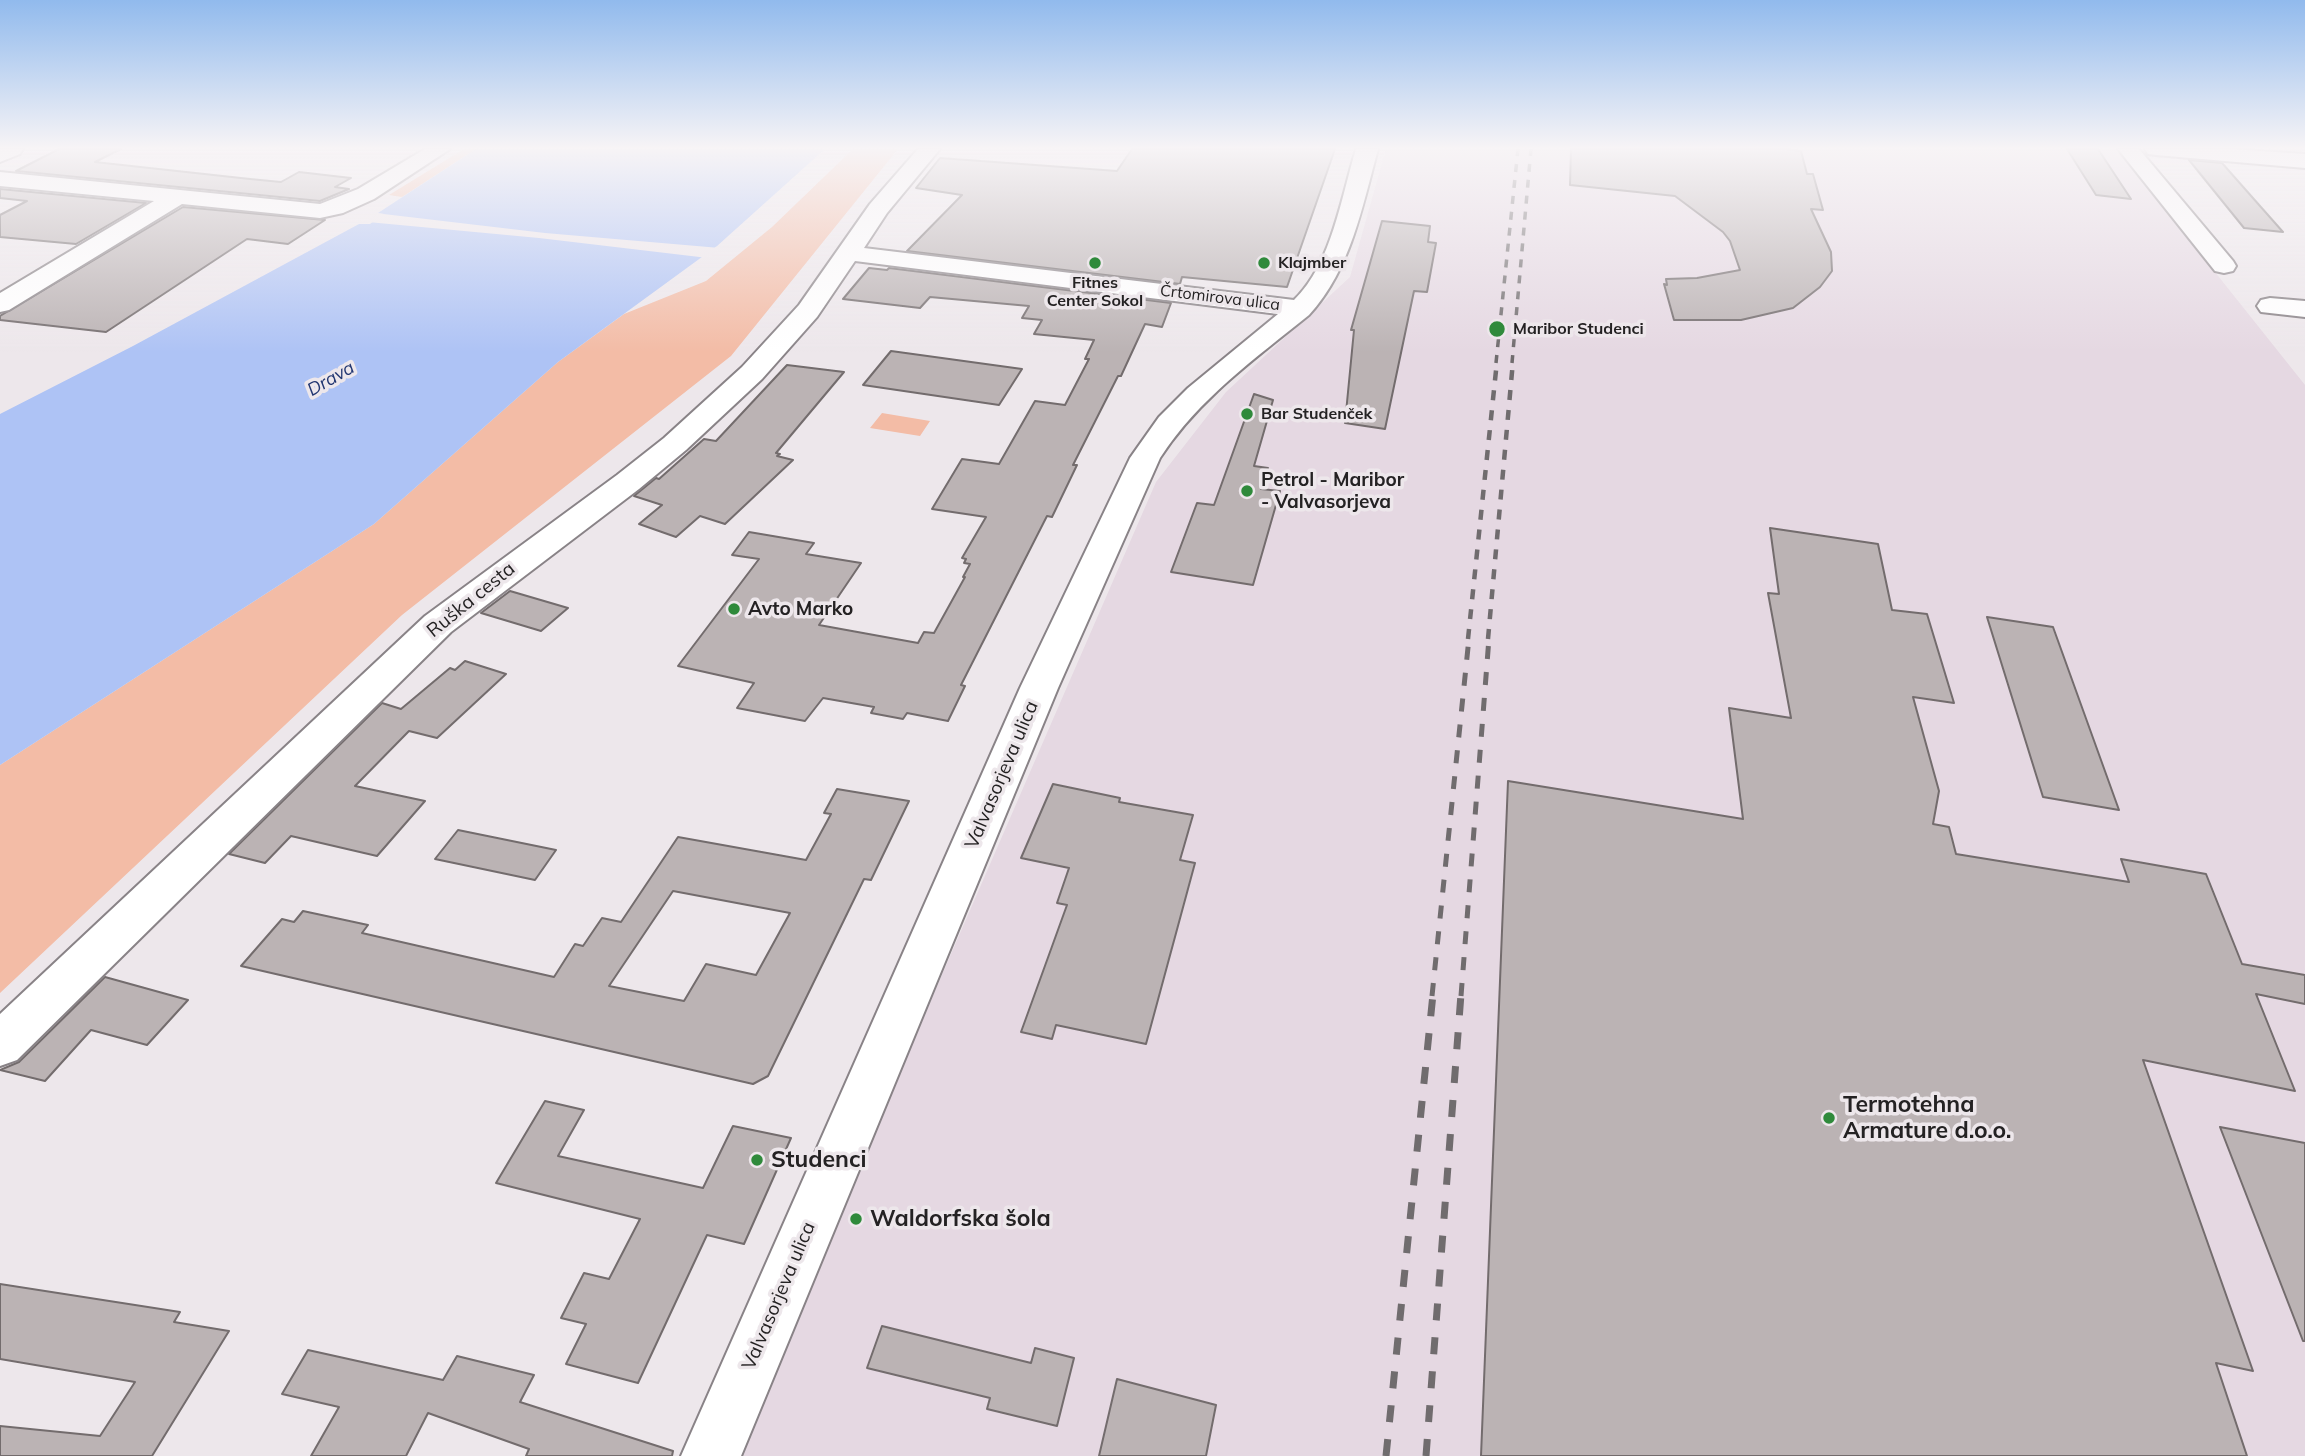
<!DOCTYPE html>
<meta charset="utf-8">
<style>
body{margin:0}
canvas{display:block;background:#ede7eb}
</style>
<canvas width="2305" height="1456"></canvas>
<script>
const ctx = document.querySelector('canvas').getContext('2d');
ctx.lineJoin = 'round';
function fillPath(path, color) { ctx.fillStyle = color; ctx.fill(path, 'evenodd'); }
function stroke(path, color, width, dash) { ctx.strokeStyle = color; ctx.lineWidth = width; ctx.lineCap = dash ? 'butt' : 'round'; ctx.setLineDash(dash || []); ctx.stroke(path); }
function drawText(font, color, halo, rows, align = 'center') {
  ctx.font = font + ' Mulish,sans-serif'; ctx.lineWidth = 7; ctx.setLineDash([]); ctx.textBaseline = 'middle'; ctx.strokeStyle = halo; ctx.fillStyle = color; for (const [text, x, y, turn = 0] of rows) {
    ctx.save(); ctx.translate(x, y); ctx.rotate((+turn || 0) * Math.PI / 180); ctx.textAlign = isNaN(turn) ? turn : align; if (halo) ctx.strokeText(text, 0, 0); ctx.fillText(text, 0, 0); ctx.restore();
  }
}
fillPath(new Path2D(`
 M 1386,149 L 2117,149 L 2305,385 L 2305,1456 L 733,1456 L 1156,482 L 1226,392 L 1350,277 Z`), '#e5d8e2');
fillPath(new Path2D(`
 M 464,149 L 476,149 L 402,197 L 389,195 Z
 M 853,149 L 898,149 L 731,356 L 402,615 L 0,993 L 0,765 L 374,524 L 558,362 L 624,314 L 706,281 L 772,227 Z
 M 882,413 L 930,421 L 920,436 L 870,428 Z`), '#f3bca6');
fillPath(new Path2D(`
 M 476,149 L 825,149 L 717,246 L 558,362 L 374,524 L 0,765 L 0,414 L 133,346 L 359,224 L 370,224 L 384,214 L 378,213 Z`), '#aec3f5');
fillPath(new Path2D(`
 M 375,213 L 545,233 L 720,248 L 708,258 L 539,238 L 357,221 L 369,220 L 376,215 Z`), '#ede7eb');
const building = new Path2D(`
 M 59,149 L 121,149 L 95,162 L 250,179 L 281,182 L 299,172 L 351,178 L 335,187 L 349,189 L 320,201 L 16,171 Z
 M 1132,149 L 1335,149 L 1287,287 L 1182,277 L 1180,284 L 907,251 L 962,195 L 916,188 L 940,158 L 1117,171 Z
 M 1571,149 L 1786,149 L 1801,151 L 1807,174 L 1813,174 L 1823,210 L 1811,209 L 1831,252 L 1832,271 L 1820,287 L 1793,308 L 1741,320 L 1674,320 L 1664,284 L 1667,285 L 1666,279 L 1697,278 L 1740,270 L 1730,241 L 1723,232 L 1675,196 L 1570,185 Z
 M 2067,149 L 2098,149 L 2131,199 L 2096,195 Z
 M 2189,160 L 2222,163 L 2283,232 L 2244,228 Z
 M 0,189 L 146,203 L 76,244 L 0,237 L 0,215 L 27,201 L 0,198 Z
 M 183,207 L 325,220 L 288,244 L 247,239 L 106,332 L 0,320 L 0,316 Z
 M 1382,221 L 1430,226 L 1428,242 L 1436,243 L 1427,292 L 1414,291 L 1385,429 L 1345,423 L 1354,330 L 1351,330 Z
 M 869,268 L 887,270 L 889,268 L 1171,303 L 1162,327 L 1145,324 L 1121,376 L 1118,376 L 1073,465 L 1077,465 L 1052,517 L 1047,516 L 961,685 L 965,686 L 948,721 L 907,713 L 903,719 L 871,713 L 874,707 L 823,698 L 805,721 L 737,708 L 754,683 L 678,666 L 759,559 L 732,555 L 749,532 L 814,543 L 806,554 L 861,563 L 819,625 L 918,643 L 924,632 L 934,633 L 965,577 L 963,577 L 970,564 L 964,563 L 966,559 L 962,558 L 986,517 L 932,509 L 962,459 L 999,464 L 1035,401 L 1065,405 L 1089,359 L 1085,359 L 1094,340 L 1034,334 L 1042,320 L 1022,318 L 1029,306 L 930,297 L 920,308 L 843,299 Z
 M 891,351 L 1022,369 L 999,405 L 863,385 Z
 M 787,365 L 844,372 L 776,453 L 780,454 L 777,456 L 793,460 L 725,524 L 700,516 L 676,537 L 639,524 L 662,505 L 634,496 L 656,478 L 659,479 L 704,439 L 716,441 Z
 M 1254,394 L 1273,400 L 1254,466 L 1268,468 L 1261,489 L 1280,491 L 1253,585 L 1171,572 L 1197,503 L 1214,505 Z
 M 1770,528 L 1878,544 L 1892,610 L 1927,614 L 1954,703 L 1913,697 L 1939,791 L 1933,824 L 1949,827 L 1956,854 L 2129,882 L 2121,859 L 2206,874 L 2242,964 L 2305,975 L 2305,1004 L 2256,994 L 2295,1091 L 2143,1060 L 2253,1371 L 2216,1363 L 2247,1456 L 1481,1456 L 1508,781 L 1743,819 L 1729,708 L 1791,718 L 1768,593 L 1779,594 Z
 M 510,591 L 568,608 L 541,631 L 481,613 Z
 M 1987,617 L 2053,627 L 2119,810 L 2043,797 Z
 M 465,661 L 506,674 L 437,738 L 409,731 L 355,786 L 425,801 L 377,856 L 291,836 L 265,863 L 229,854 L 382,703 L 401,709 L 450,668 L 455,670 Z
 M 1053,784 L 1120,798 L 1119,802 L 1193,815 L 1180,860 L 1195,863 L 1146,1044 L 1056,1025 L 1052,1039 L 1021,1032 L 1067,905 L 1057,903 L 1069,868 L 1021,858 Z
 M 837,789 L 909,801 L 871,880 L 864,879 L 768,1076 L 753,1084 L 241,966 L 282,919 L 294,922 L 303,911 L 368,925 L 362,933 L 554,977 L 575,944 L 583,946 L 602,918 L 621,922 L 678,837 L 806,860 L 831,814 L 824,813 ZM 673,891 L 790,913 L 756,975 L 706,964 L 684,1001 L 609,986 Z
 M 458,830 L 556,850 L 535,880 L 435,859 Z
 M 105,977 L 188,1000 L 147,1045 L 91,1030 L 45,1081 L 0,1070 L 19,1062 Z
 M 545,1101 L 584,1110 L 558,1156 L 703,1188 L 733,1126 L 791,1138 L 744,1244 L 707,1235 L 638,1383 L 566,1364 L 586,1324 L 561,1318 L 584,1273 L 609,1279 L 640,1219 L 496,1183 Z
 M 2220,1127 L 2305,1143 L 2305,1341 L 2303,1341 Z
 M 0,1284 L 180,1312 L 174,1322 L 229,1331 L 152,1456 L 0,1456 L 0,1426 L 100,1436 L 135,1382 L 0,1359 Z
 M 882,1326 L 1031,1363 L 1035,1348 L 1074,1358 L 1057,1426 L 987,1409 L 990,1398 L 867,1368 Z
 M 308,1350 L 443,1380 L 457,1356 L 534,1375 L 520,1402 L 673,1451 L 672,1456 L 526,1456 L 529,1449 L 428,1413 L 406,1456 L 311,1456 L 339,1407 L 282,1394 Z
 M 1117,1379 L 1216,1405 L 1206,1456 L 1099,1456 Z`);
fillPath(building, '#bbb3b4');
stroke(building, '#736c6d', 2);
const minor = new Path2D(`
 M 0,149 L 23,149 L 20,154 L 0,162 Z
 M 425,149 L 450,149 L 374,199 L 343,213 L 320,218 L 182,204 L 9,310 L 0,312 L 0,293 L 154,201 L 0,186 L 0,172 L 320,204 L 358,189 Z
 M 918,149 L 940,149 L 887,213 L 864,248 L 1294,300 C 1332,263 1341,198 1356,149 L 1378,149 C 1362,207 1351,269 1309,315 C 1256,358 1198,399 1160,458 L 1058,688 L 741,1456 L 681,1456 L 1020,688 L 1130,458 L 1159,417 L 1188,388 L 1278,314 L 855,261 L 817,317 L 762,379 L 686,450 L 639,489 L 451,632 L 17,1060 L 0,1066 L 0,1014 L 425,616 L 617,475 L 664,438 L 742,367 L 799,305 L 870,204 Z
 M 2118,149 L 2139,149 L 2233,261 L 2236,266 L 2233,271 L 2224,273 L 2215,271 Z
 M 2145,149 L 2231,149 L 2305,154 L 2305,168 L 2156,155 L 2148,154 Z
 M 2270,298 L 2305,301 L 2305,317 L 2261,312 L 2257,306 L 2261,300 Z`);
stroke(minor, '#898387', 4);
fillPath(minor, '#fff');
stroke(new Path2D(`
 M 1496,363 L 1518,149
 M 1512,363 L 1531,149`), '#706c6e', 3.5, [8, 8]);
stroke(new Path2D(`
 M 1468,639 L 1497,361
 M 1488,639 L 1513,361`), '#706c6e', 4.5, [10, 10]);
stroke(new Path2D(`
 M 1432,996 L 1469,638
 M 1461,996 L 1489,638`), '#706c6e', 5, [13, 13]);
stroke(new Path2D(`
 M 1386,1456 L 1433,994
 M 1426,1456 L 1461,994`), '#706c6e', 7, [17, 17]);
const sky = ctx.createLinearGradient(0, 0, 0, 352);
sky.addColorStop(0, '#91baed');
sky.addColorStop(0.42, '#f7f4f6');
sky.addColorStop(1, '#f7f4f600');
ctx.fillStyle = sky;
ctx.fillRect(0, 0, 2305, 352);
for (const [x, y, r, color] of [
 [1095,263,7,"#2f8a3b"],
 [1264,263,7,"#2f8a3b"],
 [1497,329,9,"#2f8a3b"],
 [1247,414,7,"#2f8a3b"],
 [1247,491,7,"#2f8a3b"],
 [734,609,7,"#2f8a3b"],
 [1829,1118,7,"#2f8a3b"],
 [757,1160,7,"#2f8a3b"],
 [856,1219,7,"#2f8a3b"]
]) { const dot = new Path2D(); dot.arc(x, y, r, 0, 2 * Math.PI); ctx.fillStyle = color; ctx.fill(dot); stroke(dot, '#ede7eb', 2.5); }
drawText('bold 16px', '#242223', '#ede7eb', [
 ["Klajmber",1278,263],
 ["Fitnes",1095,283,"center"],
 ["Center Sokol",1095,301,"center"],
 ["Maribor Studenci",1513,329],
 ["Bar Studenček",1261,414]
], 'left');
drawText('16px', '#242223', '#ede7eb', [
 ["Črtomirova ulica",1220,298,7]
]);
drawText('italic 18px', '#223671', '#ede7eb', [
 ["Drava",331,379,-30]
]);
drawText('bold 19px', '#242223', '#ede7eb', [
 ["Petrol - Maribor",1261,480],
 ["- Valvasorjeva",1261,502],
 ["Avto Marko",748,609]
], 'left');
drawText('19px', '#242223', '#ede7eb', [
 ["Ruška cesta",471,600,-39],
 ["Valvasorjeva ulica",1002,775,-67],
 ["Valvasorjeva ulica",779,1296,-67]
]);
drawText('bold 23px', '#242223', '#ede7eb', [
 ["Termotehna",1843,1105],
 ["Armature d.o.o.",1843,1131],
 ["Studenci",771,1160],
 ["Waldorfska šola",870,1219]
], 'left');
</script>
